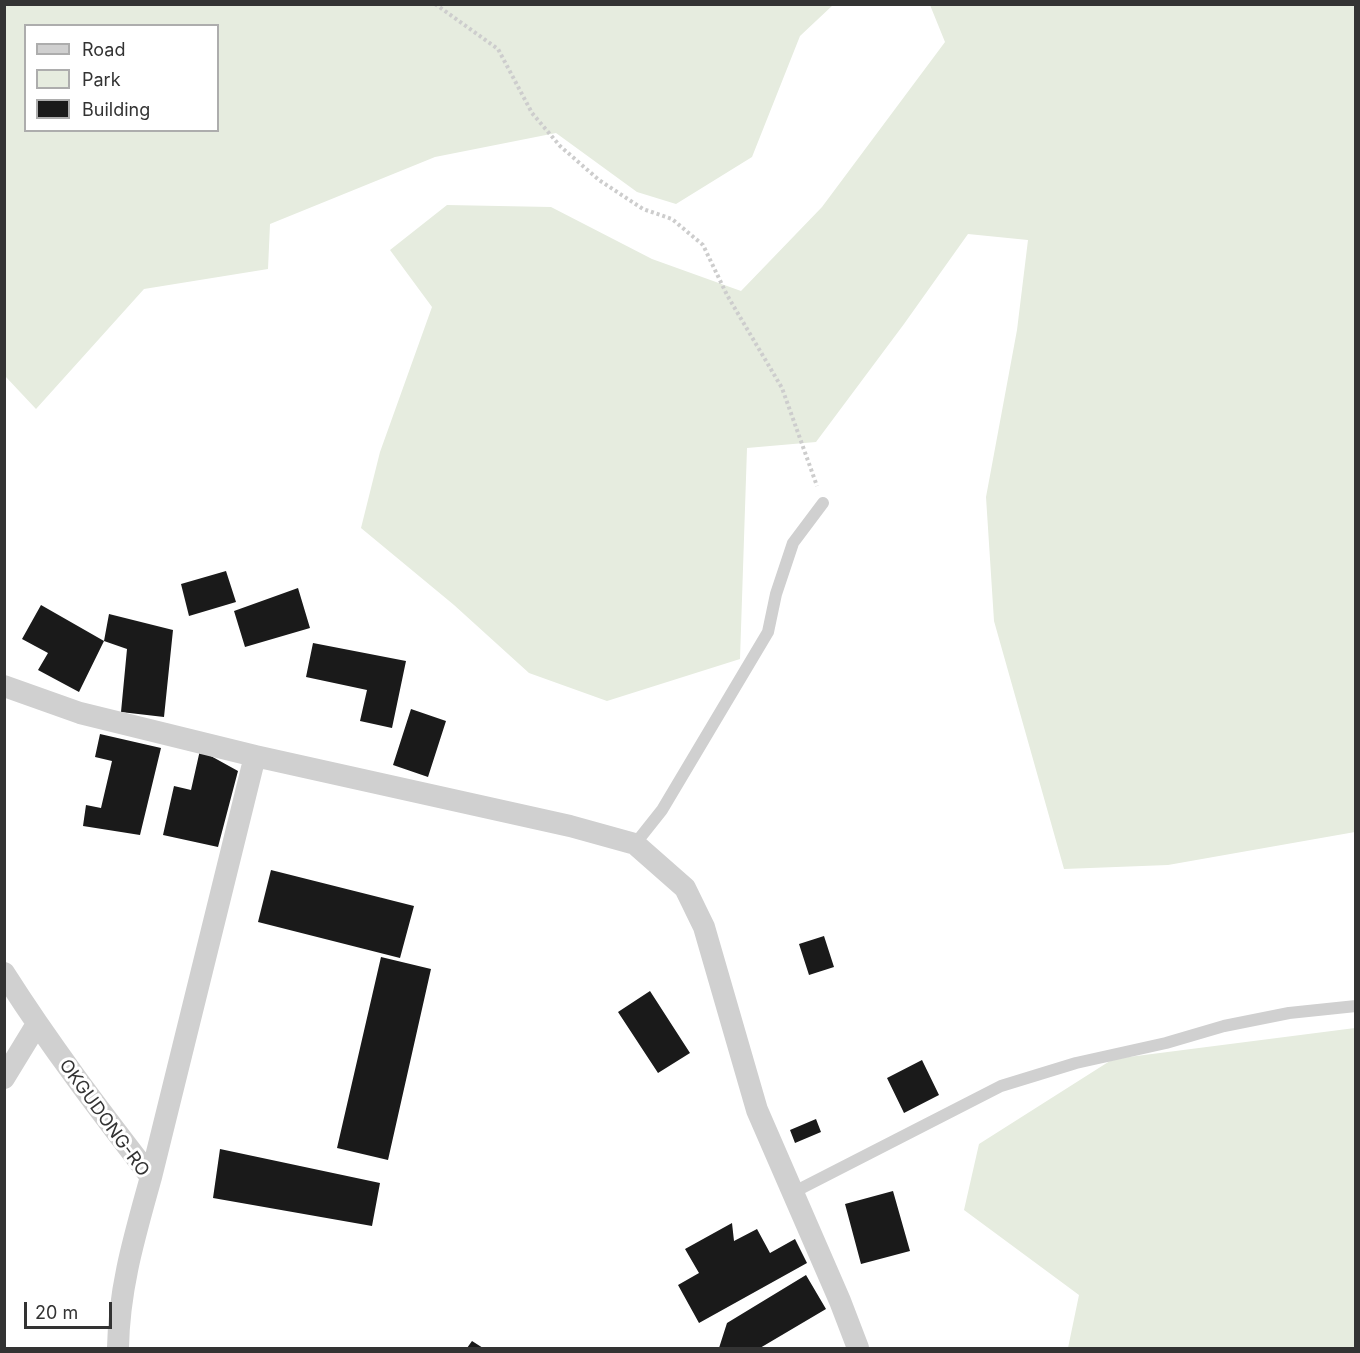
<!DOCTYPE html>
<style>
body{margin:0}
#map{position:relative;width:1360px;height:1353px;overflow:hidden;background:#fff;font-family:Inter,sans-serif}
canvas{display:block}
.frame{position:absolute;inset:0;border:6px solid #333;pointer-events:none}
.legend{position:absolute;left:24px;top:24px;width:195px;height:108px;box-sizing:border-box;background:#fff;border:2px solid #adadad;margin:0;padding:8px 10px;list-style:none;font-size:18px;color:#333}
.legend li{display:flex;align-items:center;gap:12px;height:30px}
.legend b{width:30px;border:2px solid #adadad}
.scale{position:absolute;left:24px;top:1302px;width:88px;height:27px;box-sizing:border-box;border:3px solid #333;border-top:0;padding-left:8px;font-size:18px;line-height:21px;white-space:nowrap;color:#333;-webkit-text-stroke:4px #fff;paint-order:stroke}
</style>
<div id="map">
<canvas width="1360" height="1353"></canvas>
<div class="frame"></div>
<ul class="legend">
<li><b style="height:8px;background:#d0d0d0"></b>Road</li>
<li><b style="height:16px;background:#e6ecdf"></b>Park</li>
<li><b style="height:16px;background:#1a1a1a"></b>Building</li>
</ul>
<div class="scale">20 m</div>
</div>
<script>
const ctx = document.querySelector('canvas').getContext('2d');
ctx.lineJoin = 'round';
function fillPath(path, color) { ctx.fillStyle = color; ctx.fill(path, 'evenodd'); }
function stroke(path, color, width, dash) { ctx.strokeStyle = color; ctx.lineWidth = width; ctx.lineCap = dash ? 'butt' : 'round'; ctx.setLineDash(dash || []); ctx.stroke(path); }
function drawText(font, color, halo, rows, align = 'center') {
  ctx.font = font + ' Inter,sans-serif'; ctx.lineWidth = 6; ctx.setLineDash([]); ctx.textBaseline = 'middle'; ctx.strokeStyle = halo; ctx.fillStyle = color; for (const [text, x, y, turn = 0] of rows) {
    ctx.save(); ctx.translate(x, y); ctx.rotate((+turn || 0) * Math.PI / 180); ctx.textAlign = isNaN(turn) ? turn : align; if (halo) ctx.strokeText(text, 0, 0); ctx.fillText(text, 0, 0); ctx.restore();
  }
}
fillPath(new Path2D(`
 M 5,4 L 833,4 L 833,5 L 800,36 L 752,157 L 676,204 L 637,192 L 556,133 L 435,157 L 270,224 L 268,269 L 144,289 L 36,409 L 5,376 ZM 26,26 L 218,26 L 218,130 L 26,130 Z
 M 930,5 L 1355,5 L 1355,832 L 1168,865 L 1064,869 L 994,621 L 986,497 L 1017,330 L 1028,240 L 968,234 L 904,324 L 816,442 L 747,448 L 740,659 L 607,701 L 529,673 L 454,605 L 361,528 L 380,452 L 432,307 L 390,250 L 447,205 L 551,207 L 652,259 L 741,291 L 822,207 L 945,42 Z
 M 1355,1028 L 1355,1348 L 1068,1348 L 1079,1295 L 964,1210 L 979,1144 L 1113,1059 Z`), '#e6ecdf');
fillPath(new Path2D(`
 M 226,571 L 236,602 L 189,616 L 181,584 Z
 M 298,588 L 310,628 L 245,647 L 234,611 Z
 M 41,605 L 104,641 L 79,692 L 38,670 L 48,653 L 22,639 Z
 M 109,614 L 173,630 L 164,717 L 121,712 L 127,649 L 104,641 Z
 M 313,643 L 406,661 L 392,728 L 360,721 L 367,690 L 306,677 Z
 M 411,709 L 446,721 L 428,777 L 393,765 Z
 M 100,734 L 161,748 L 140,835 L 83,826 L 86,805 L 101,808 L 112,761 L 95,757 Z
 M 200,750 L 238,771 L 218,847 L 163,835 L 174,786 L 191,790 Z
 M 271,870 L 414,906 L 400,958 L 258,922 Z
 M 824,936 L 834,967 L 809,975 L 799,944 Z
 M 381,957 L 431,969 L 388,1160 L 337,1148 Z
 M 650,991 L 690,1053 L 658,1073 L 618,1012 Z
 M 922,1060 L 939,1095 L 904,1113 L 887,1078 Z
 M 816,1119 L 821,1132 L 795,1143 L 790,1130 Z
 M 220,1149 L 380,1183 L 372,1226 L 213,1198 Z
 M 893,1191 L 910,1251 L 861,1264 L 845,1204 Z
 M 732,1223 L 734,1241 L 757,1229 L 770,1253 L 795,1239 L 807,1263 L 699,1323 L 678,1285 L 699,1273 L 685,1249 Z
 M 806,1275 L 826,1309 L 760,1348 L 719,1348 L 727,1323 Z
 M 472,1341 L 483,1348 L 467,1348 Z`), '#1a1a1a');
stroke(new Path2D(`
 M 435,4 L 498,49 L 532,113 L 560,146 L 599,180 L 643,209 L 672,219 L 703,245 L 727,295 L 782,388 L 817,486`), '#cdcdcd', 4, [3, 3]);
stroke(new Path2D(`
 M 635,844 L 662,810 L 768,632 L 776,594 L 793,543 L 823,503
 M 794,1192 L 1001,1086 L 1076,1063 L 1166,1043 L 1224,1026 L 1289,1013 L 1356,1006`), '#d0d0d0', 12);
stroke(new Path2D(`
 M 4,686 L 80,713 L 255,756 L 570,826 L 635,844 L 685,888 L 704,927 L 757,1110 L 840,1301 L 858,1348
 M 4,973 C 49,1044 100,1111 151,1177 C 135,1235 119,1287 118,1348
 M 4,1078 L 37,1024
 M 151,1177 L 255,756`), '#d0d0d0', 22);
drawText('18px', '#333', '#fff', [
 ["OKGUDONG-RO",104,1118,54]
]);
</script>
